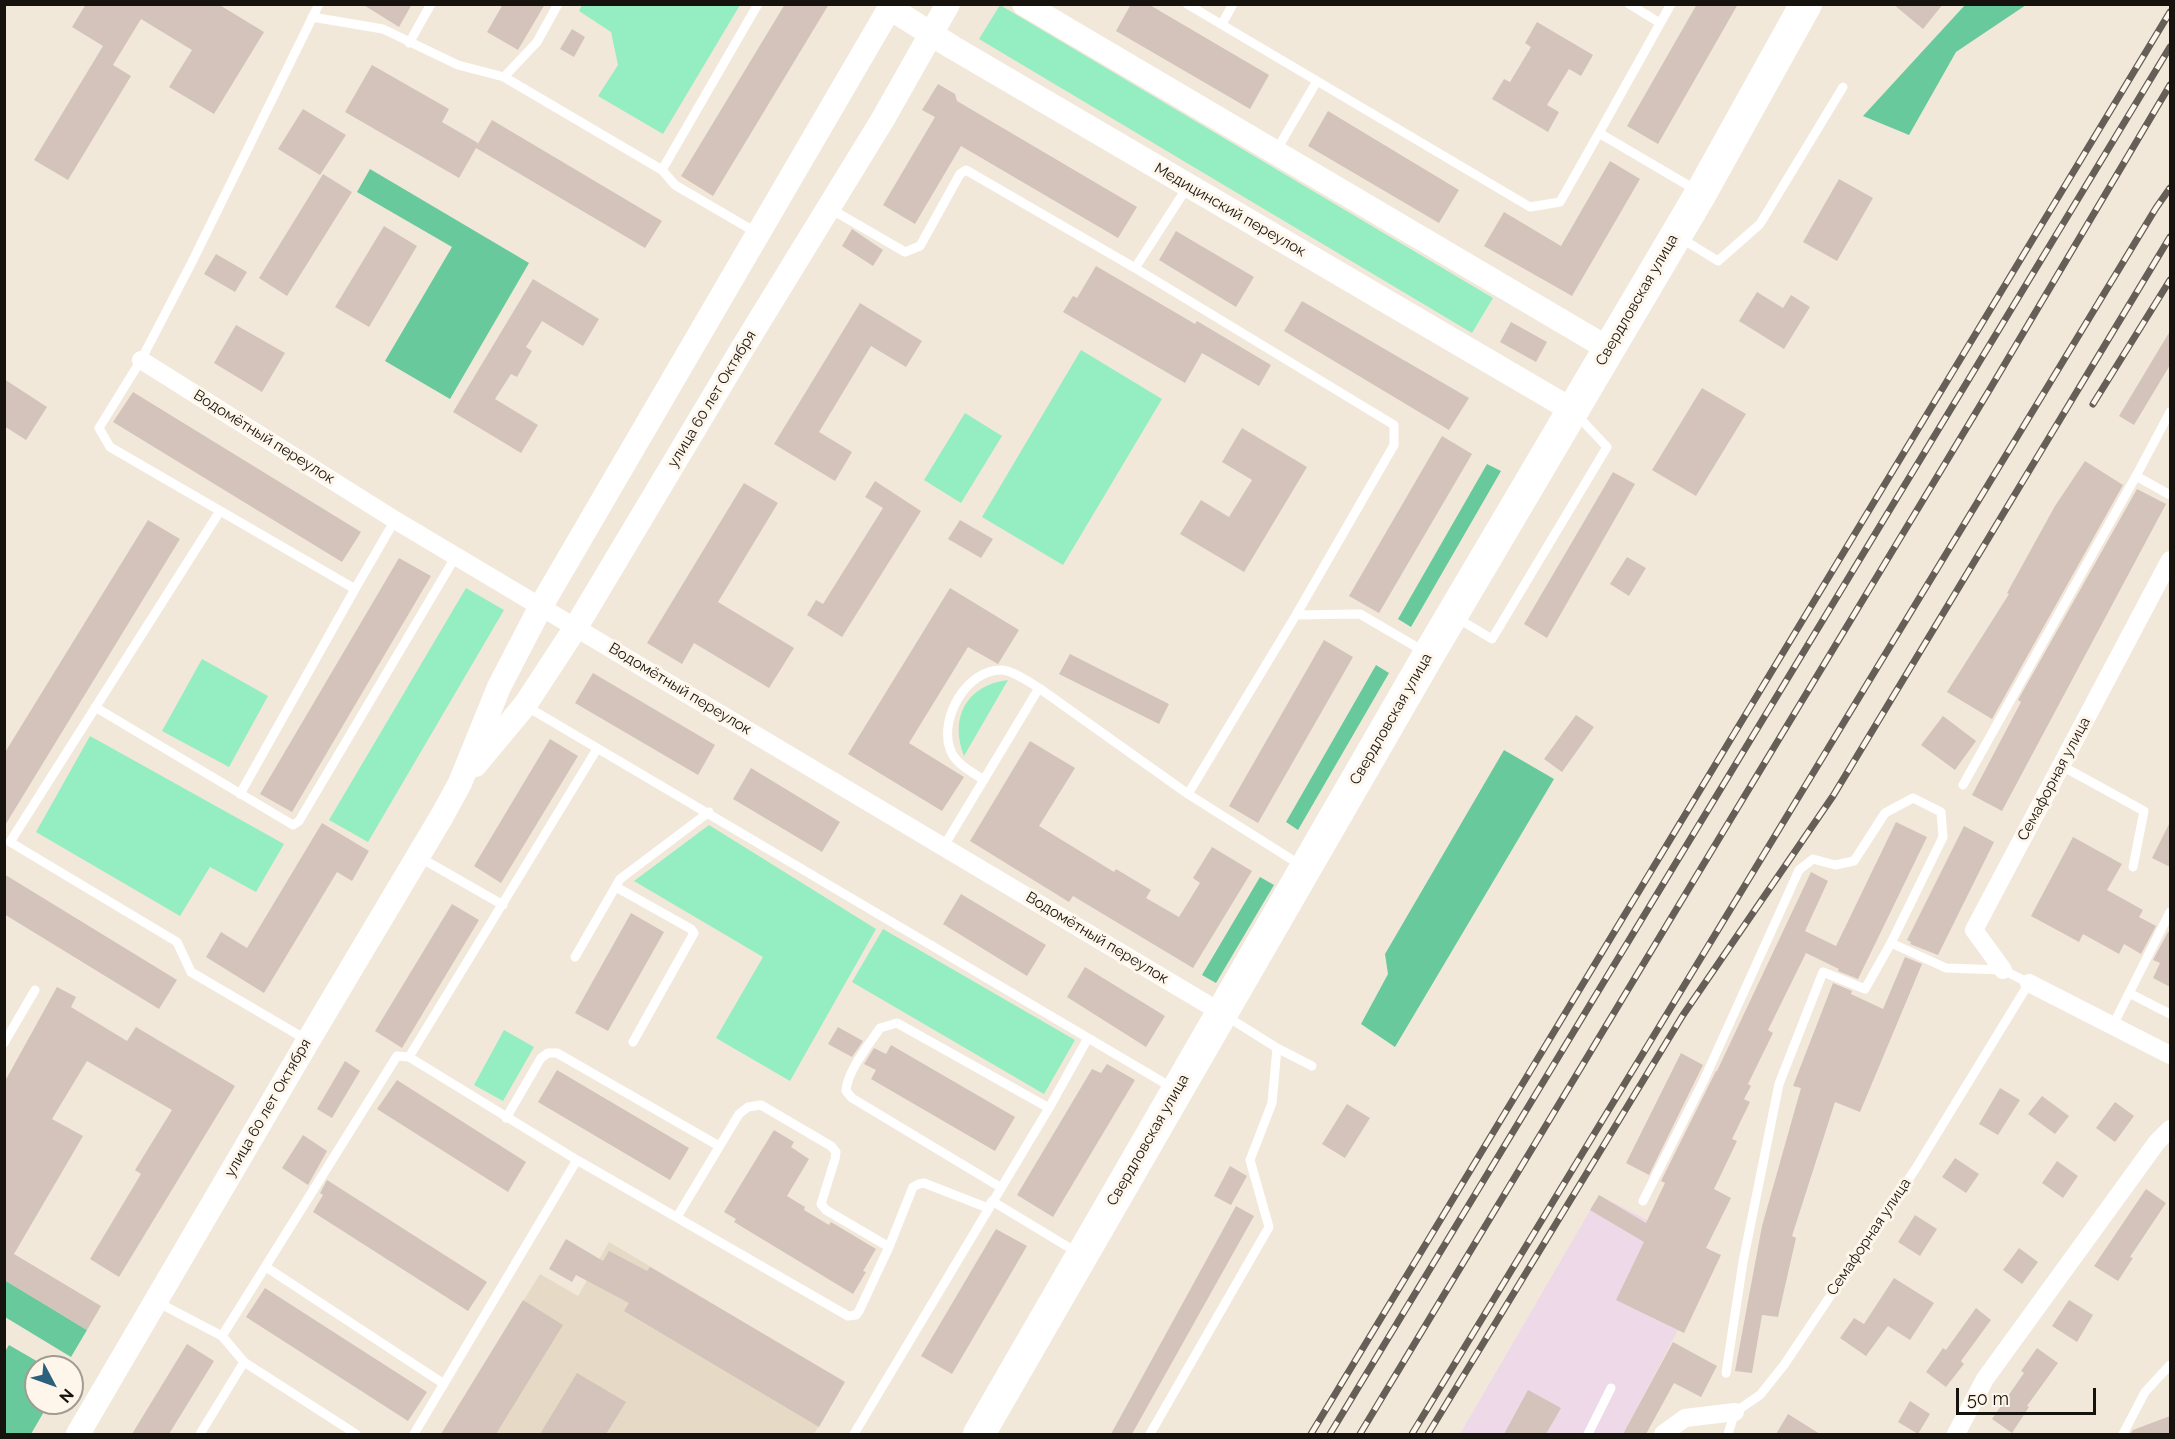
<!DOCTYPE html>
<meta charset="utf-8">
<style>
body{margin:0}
#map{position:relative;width:2175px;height:1439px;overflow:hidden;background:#f2e8da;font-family:Raleway,sans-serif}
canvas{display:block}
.frame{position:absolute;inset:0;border:6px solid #16130e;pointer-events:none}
.north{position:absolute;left:24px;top:1355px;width:60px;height:60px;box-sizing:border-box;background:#fef6ea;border:2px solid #a19b92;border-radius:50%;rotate:131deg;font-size:16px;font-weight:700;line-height:24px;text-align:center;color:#16130e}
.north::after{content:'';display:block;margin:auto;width:21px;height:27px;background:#2c617d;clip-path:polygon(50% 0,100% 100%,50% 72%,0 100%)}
.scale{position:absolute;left:1956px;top:1388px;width:140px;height:27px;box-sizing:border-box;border:3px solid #16130e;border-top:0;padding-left:8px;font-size:18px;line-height:21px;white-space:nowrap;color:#16130e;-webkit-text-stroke:4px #fef6ea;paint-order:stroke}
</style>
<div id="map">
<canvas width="2175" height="1439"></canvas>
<div class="frame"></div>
<div class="north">N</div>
<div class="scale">50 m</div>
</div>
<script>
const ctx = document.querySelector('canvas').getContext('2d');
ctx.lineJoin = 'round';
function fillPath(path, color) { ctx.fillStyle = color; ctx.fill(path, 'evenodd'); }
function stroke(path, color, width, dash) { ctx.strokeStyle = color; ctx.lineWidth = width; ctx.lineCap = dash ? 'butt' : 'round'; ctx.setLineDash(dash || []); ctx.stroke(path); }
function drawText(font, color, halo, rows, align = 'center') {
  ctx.font = font + ' Raleway,sans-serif'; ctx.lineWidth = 6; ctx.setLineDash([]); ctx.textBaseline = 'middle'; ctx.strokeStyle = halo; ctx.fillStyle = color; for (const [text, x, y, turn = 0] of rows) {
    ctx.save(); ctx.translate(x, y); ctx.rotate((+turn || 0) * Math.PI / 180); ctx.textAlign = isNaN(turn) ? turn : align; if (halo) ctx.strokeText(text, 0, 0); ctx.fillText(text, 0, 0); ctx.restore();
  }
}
fillPath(new Path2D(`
 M 609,1242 L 845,1382 L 814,1434 L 441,1434 L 540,1274 L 578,1296 Z`), '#e6dac6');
fillPath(new Path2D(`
 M 1599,1195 L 1653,1223 L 1665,1324 L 1678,1330 L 1623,1434 L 1460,1434 Z`), '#edd9e8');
fillPath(new Path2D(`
 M 582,5 L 740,4 L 740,5 L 663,134 L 598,96 L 618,65 L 611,32 L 579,11 Z
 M 1000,5 L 1493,298 L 1472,333 L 979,39 Z
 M 1081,350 L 1162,399 L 1063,565 L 982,517 Z
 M 965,413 L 1002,436 L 961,503 L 924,480 Z
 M 466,588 L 504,610 L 368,842 L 329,820 Z
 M 202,659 L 268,696 L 229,767 L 162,731 Z
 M 1008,680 L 964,756 C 949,717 967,685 1008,680 Z
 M 90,736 L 284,844 L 256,892 L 210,867 L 180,916 L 36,832 Z
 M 709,825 L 876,929 L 790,1081 L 716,1038 L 763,957 L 634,881 Z
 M 883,929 L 1075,1040 L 1044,1094 L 852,982 Z
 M 504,1030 L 534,1047 L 503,1101 L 474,1085 Z`), '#95edc2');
fillPath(new Path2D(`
 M 1965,5 L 2026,5 L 1956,52 L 1909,135 L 1863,116 Z
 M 370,169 L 529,263 L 450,399 L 385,361 L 452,247 L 357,192 Z
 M 1487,464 L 1501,471 L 1411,627 L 1398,619 Z
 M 1376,665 L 1389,673 L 1298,830 L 1286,822 Z
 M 1504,750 L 1554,779 L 1395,1047 L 1361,1024 L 1388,974 L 1385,954 Z
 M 1260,877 L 1274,885 L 1216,983 L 1202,975 Z
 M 5,1280 L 87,1330 L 71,1357 L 5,1317 Z
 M 9,1345 L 47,1367 L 36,1367 L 36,1403 L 49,1403 L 31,1434 L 5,1434 L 4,1353 Z`), '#68ca9c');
fillPath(new Path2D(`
 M 86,4 L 218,4 L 264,32 L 214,114 L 169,87 L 192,50 L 141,19 L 113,65 L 131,76 L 68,180 L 34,160 L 103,46 L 72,27 Z
 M 362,4 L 412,4 L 399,27 Z
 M 503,4 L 545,4 L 518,50 L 487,32 Z
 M 785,4 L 829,4 L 713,196 L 681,176 Z
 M 1131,4 L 1148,4 L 1269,75 L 1250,109 L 1116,31 Z
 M 1697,4 L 1738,4 L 1658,144 L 1627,126 Z
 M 1893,4 L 1943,4 L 1923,29 Z
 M 1537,22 L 1593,55 L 1581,76 L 1569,69 L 1547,105 L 1559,112 L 1548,132 L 1492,99 L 1504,79 L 1510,82 L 1531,47 L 1525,43 Z
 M 572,29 L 585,37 L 574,57 L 560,49 Z
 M 372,65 L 449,109 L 442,122 L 478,143 L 476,147 L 492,120 L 662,221 L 645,248 L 476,148 L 459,178 L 345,112 Z
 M 938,84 L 955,94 L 957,101 L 1137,207 L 1118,238 L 961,146 L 915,224 L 883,205 L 935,117 L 922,110 Z
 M 303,109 L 346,135 L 320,175 L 278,149 Z
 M 1328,111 L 1459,190 L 1439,223 L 1308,146 Z
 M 1610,161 L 1640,179 L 1572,296 L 1484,246 L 1504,212 L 1561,246 Z
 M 323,174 L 352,192 L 287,296 L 259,278 Z
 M 1839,179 L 1873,198 L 1837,261 L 1803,242 Z
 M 384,226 L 417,246 L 369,327 L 335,307 Z
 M 852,229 L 883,250 L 873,266 L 842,246 Z
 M 1176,231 L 1254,277 L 1236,307 L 1159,260 Z
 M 216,254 L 247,272 L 235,292 L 204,274 Z
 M 1096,266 L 1195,324 L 1197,321 L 1271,365 L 1259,386 L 1202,353 L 1185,383 L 1063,312 L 1073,296 L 1077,298 Z
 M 533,279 L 599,319 L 583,346 L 542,321 L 526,347 L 532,351 L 517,377 L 511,374 L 495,399 L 538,425 L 521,453 L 453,412 Z
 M 1757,292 L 1783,308 L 1791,295 L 1810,307 L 1784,349 L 1739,321 Z
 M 1302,301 L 1469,398 L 1449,430 L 1284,331 Z
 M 860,303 L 922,341 L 906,367 L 871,346 L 819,432 L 852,452 L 835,481 L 774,444 Z
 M 1511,322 L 1547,342 L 1536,362 L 1500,342 Z
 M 236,325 L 285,353 L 262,392 L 214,363 Z
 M 2170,331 L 2170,365 L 2134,425 L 2119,416 Z
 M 4,379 L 47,407 L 26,440 L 4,426 Z
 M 1702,388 L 1746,414 L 1696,496 L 1652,470 Z
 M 133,392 L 361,532 L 342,562 L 113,422 Z
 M 1242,428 L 1307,467 L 1244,572 L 1180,534 L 1201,500 L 1229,517 L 1252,480 L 1222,462 Z
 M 1442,436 L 1472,454 L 1379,613 L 1349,596 Z
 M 2085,461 L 2123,485 L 1992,719 L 1947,692 L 2009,594 L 2007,593 L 2055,506 Z
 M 1613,472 L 1635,484 L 1547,638 L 1524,624 Z
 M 875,481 L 921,511 L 842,637 L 807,615 L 816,600 L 823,604 L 883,508 L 865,497 Z
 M 744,483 L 778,503 L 718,602 L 794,648 L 769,688 L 694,643 L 682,664 L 647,643 Z
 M 2137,489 L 2166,504 L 2002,811 L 1972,795 L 2021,702 L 2018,700 Z
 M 148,520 L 180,539 L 4,827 L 4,754 Z
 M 960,520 L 993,539 L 981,558 L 948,539 Z
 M 1627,557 L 1646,568 L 1629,596 L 1610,584 Z
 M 399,558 L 431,576 L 292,812 L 260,794 Z
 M 950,588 L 1019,630 L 998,664 L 968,647 L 909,743 L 964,777 L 942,811 L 848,754 Z
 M 1324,640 L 1353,657 L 1258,823 L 1229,806 Z
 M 1070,654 L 1169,704 L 1159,724 L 1059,674 Z
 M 593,673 L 715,745 L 698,775 L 575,703 Z
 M 1576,715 L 1594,727 L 1562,772 L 1544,759 Z
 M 1943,716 L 1976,741 L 1955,770 L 1921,745 Z
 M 550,739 L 578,756 L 501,883 L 474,866 Z
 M 1030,741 L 1075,768 L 1039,826 L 1114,872 L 1116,869 L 1151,890 L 1146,898 L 1179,917 L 1200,883 L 1193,878 L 1212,847 L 1252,871 L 1193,968 L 1073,896 L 1069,902 L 970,841 Z
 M 751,768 L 840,822 L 822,852 L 733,799 Z
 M 1896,822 L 1927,837 L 1858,979 L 1838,971 L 1839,969 L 1806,953 L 1768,1030 L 1773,1033 L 1748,1084 L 1751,1086 L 1744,1099 L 1750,1102 L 1732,1139 L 1737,1141 L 1714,1189 L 1731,1198 L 1706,1248 L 1721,1255 L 1684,1333 L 1616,1300 L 1644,1242 L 1590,1210 L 1599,1195 L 1646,1223 L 1665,1183 L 1661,1181 L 1716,1071 L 1717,1071 L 1811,872 L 1828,881 L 1805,931 L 1836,946 Z
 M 2170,822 L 2170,867 L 2152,858 Z
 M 322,823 L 369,851 L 352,881 L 337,872 L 264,993 L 206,957 L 221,932 L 247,948 Z
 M 1964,826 L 1994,842 L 1938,955 L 1910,944 L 1911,942 L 1907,940 Z
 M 2073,837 L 2122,864 L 2107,890 L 2143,910 L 2139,917 L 2156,926 L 2141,954 L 2124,944 L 2119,954 L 2083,934 L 2079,942 L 2031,916 Z
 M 4,874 L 177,980 L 159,1009 L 4,914 Z
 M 961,894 L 1046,945 L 1027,976 L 943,924 Z
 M 452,904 L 479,920 L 402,1048 L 375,1031 Z
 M 631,913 L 664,932 L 608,1031 L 575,1013 Z
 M 2168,932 L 2170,933 L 2170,987 L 2153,978 L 2160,963 L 2153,960 Z
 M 1905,957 L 1922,964 L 1860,1112 L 1835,1102 L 1792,1236 L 1796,1238 L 1778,1317 L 1762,1315 L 1752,1373 L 1735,1371 L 1762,1226 L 1801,1088 L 1793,1086 L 1833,983 L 1852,991 L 1851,994 L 1883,1009 Z
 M 1085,967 L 1165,1016 L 1146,1047 L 1067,997 Z
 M 57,987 L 76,997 L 71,1007 L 127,1041 L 136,1027 L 235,1086 L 119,1277 L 90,1259 L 141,1174 L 135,1170 L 172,1110 L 87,1061 L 52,1119 L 83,1136 L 14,1254 L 101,1306 L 87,1330 L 4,1280 L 4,1083 Z
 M 838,1027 L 863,1041 L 852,1057 L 828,1044 Z
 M 891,1045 L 1015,1117 L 995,1151 L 871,1079 L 876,1070 L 864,1064 L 874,1048 L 886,1054 Z
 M 1681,1053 L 1703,1065 L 1649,1175 L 1626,1163 Z
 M 345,1061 L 360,1071 L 332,1118 L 317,1109 Z
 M 1107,1064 L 1135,1080 L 1053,1217 L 1017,1195 L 1092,1069 L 1101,1073 Z
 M 557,1070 L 689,1148 L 670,1180 L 538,1102 Z
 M 397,1080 L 526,1162 L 508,1192 L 377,1109 Z
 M 2000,1088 L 2020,1100 L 1998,1135 L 1979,1124 Z
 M 2042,1096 L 2069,1116 L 2055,1134 L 2028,1114 Z
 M 2115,1102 L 2134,1116 L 2115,1142 L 2096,1128 Z
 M 1347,1104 L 1370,1118 L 1345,1158 L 1322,1144 Z
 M 774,1130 L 794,1142 L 791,1147 L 809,1159 L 787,1196 L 805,1207 L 804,1210 L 829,1225 L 831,1222 L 876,1249 L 863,1271 L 866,1272 L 853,1294 L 734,1222 L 736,1219 L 724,1212 Z
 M 303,1135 L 327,1151 L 308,1185 L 282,1168 Z
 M 1955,1158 L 1979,1174 L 1966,1193 L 1942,1177 Z
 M 2057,1161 L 2078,1176 L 2063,1198 L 2042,1183 Z
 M 1230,1166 L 1247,1176 L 1231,1205 L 1214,1196 Z
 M 327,1180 L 487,1282 L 468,1311 L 313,1212 L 323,1195 L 320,1193 Z
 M 2146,1189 L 2166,1203 L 2130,1257 L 2133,1258 L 2118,1281 L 2094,1266 Z
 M 1236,1206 L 1254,1216 L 1132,1434 L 1111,1434 Z
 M 1915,1215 L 1937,1229 L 1920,1256 L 1898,1242 Z
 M 996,1229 L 1027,1246 L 952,1374 L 921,1356 Z
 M 566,1239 L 603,1261 L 609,1251 L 647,1271 L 650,1267 L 845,1382 L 819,1427 L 624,1311 L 629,1303 L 576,1275 L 572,1282 L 549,1269 Z
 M 2019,1248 L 2038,1262 L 2022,1284 L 2003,1270 Z
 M 1894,1278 L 1934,1303 L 1910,1340 L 1888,1326 L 1866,1356 L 1840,1338 L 1854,1318 L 1864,1324 Z
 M 265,1288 L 427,1392 L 408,1421 L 246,1317 Z
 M 523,1300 L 563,1325 L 496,1434 L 441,1434 Z
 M 2069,1300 L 2093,1315 L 2077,1342 L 2052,1326 Z
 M 1976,1308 L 1991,1320 L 1961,1361 L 1964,1364 L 1946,1387 L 1926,1372 L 1943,1348 L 1946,1350 Z
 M 1673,1342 L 1717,1366 L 1701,1397 L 1674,1383 L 1646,1434 L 1623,1434 Z
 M 187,1344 L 214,1361 L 169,1434 L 132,1434 Z
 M 2037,1348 L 2058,1363 L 2027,1406 L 2029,1407 L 2012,1433 L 1992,1419 L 2024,1373 L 2021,1371 Z
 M 577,1373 L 626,1402 L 606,1434 L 540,1434 Z
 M 1528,1390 L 1561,1408 L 1546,1434 L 1504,1434 Z
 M 1910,1401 L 1930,1414 L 1918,1434 L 1898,1422 Z
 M 1788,1414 L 1820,1434 L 1776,1434 Z
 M 2170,1416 L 2170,1434 L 2130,1434 L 2133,1430 Z`), '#d3c3bb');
stroke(new Path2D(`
 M 319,4 L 192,262 L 141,360 L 99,428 L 110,447 L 355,589 L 395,520
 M 558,4 L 537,42 L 504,77 L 662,170
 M 1187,4 L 1317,81
 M 1629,4 L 1660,23
 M 312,17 L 383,29 L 458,65 L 504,77
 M 1222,24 L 1233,4
 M 409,43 L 431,4
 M 1599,133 L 1671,4
 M 1276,151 L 1317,81 L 1530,207 L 1560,202 L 1599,133 L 1696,190
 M 829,208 L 905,252 L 920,246 L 960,174 L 966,170 L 1135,268 L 1188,186
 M 757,233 L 675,185 L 662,170 L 758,4
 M 1679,237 L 1718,261 L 1760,224 L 1843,87
 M 1135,268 L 1394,425 L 1394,445 L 1296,615 L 1360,614 L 1425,652
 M 2136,476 L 2170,412
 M 220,511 L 10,842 L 177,942 L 191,972 L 307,1040
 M 1296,615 L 1188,794 L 1302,866
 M 1457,618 L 1492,639 L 1607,447 L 1576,414
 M 526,706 L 1173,1088
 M 95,707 L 293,825 L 299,821 L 456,556
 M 2062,766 L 2144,811 L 2133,867
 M 984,780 C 972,772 955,764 950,749 C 939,718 967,669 1002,670 C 1014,671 1029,682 1039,688
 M 1963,785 L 2136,476 L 2170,495
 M 240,794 L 355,589
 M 944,846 L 1039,688 L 1188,794
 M 419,857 L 503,905
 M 616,887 L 691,929 L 694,933 L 633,1042
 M 575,957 L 620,879 L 709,812
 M 2129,993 L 2170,1014
 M 1226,1016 L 1277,1048 L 1312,1066
 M 2113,1025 L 2170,912
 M 4,1043 L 35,990
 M 409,1057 L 577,1160 L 848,1316 L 856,1315 L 859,1311 L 889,1247
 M 506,1118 L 541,1058 L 548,1053 L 557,1053 L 719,1146
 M 1000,1187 L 852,1098 L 846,1091 C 847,1071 869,1045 880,1028 L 897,1023 L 1049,1108
 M 1643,1201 L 1703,1082 L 1799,870 L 1813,859 L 1835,865 L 1854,861 L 1885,813 L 1913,798 L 1941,812 L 1943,837 L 1891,943 L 1946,968 L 2003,970 L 2029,983 L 1916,1168 L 1784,1365 L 1760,1395 L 1735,1412 L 1728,1434
 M 677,1217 L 739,1114 L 748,1107 L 761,1105 L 831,1146 L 836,1152 L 835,1159 L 821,1204 L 826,1210 L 889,1247 L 913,1187 L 919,1184 L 924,1183 L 988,1208 L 992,1201 L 1078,1253
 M 266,1267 L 444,1384
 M 157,1302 L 222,1336 L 397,1056 L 409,1057 L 597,749
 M 222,1336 L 244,1362 L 356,1434
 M 1726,1373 L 1743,1262 L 1779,1084 L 1823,972 L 1865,989 L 1891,943
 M 200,1434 L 244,1362
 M 414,1434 L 577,1160
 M 854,1434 L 1049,1108 L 1088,1038
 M 1150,1434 L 1269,1227 L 1250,1160 L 1272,1103 L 1277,1048
 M 1588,1434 L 1611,1388
 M 2123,1434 L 2145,1392 L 2170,1365`), '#fff', 9);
stroke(new Path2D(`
 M 141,360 L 395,520 L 1222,1013
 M 2003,970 L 1974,930 L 2170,560
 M 2029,983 L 2170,1055
 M 1663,1434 L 1685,1418 L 1735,1412
 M 1956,1434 L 1985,1379 L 2157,1142 L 2170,1129`), '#fff', 18);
stroke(new Path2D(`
 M 1024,4 L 1609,349
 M 890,8 L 952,47 L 1572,410
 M 475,765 L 525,705 L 576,627 L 742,349 L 883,119 L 948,4
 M 78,1434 L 308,1041 L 442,816 L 460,783 L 499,687 L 541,606 L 892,4`), '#fff', 24);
stroke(new Path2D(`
 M 979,1434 L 1429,654 L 1701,193 L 1806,4`), '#fff', 32);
const rail = new Path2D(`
 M 2093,404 L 2170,280
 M 1311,1434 L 2170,12
 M 1330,1434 L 2170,47
 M 1360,1434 L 1990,389 L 2170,85
 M 1412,1434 L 2156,208 L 2170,188
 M 1428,1434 L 1683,1015 L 1833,796 L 2170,237`);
stroke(rail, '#655f57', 7);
stroke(rail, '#fef6ea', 4.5, [14]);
drawText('15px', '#16130e', '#fef6ea', [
 ["Медицинский переулок",1230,210,30],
 ["Свердловская улица",1637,300,-60],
 ["улица 60 лет Октября",712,399,-59],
 ["Водомётный переулок",264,437,32],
 ["Водомётный переулок",680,689,31],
 ["Свердловская улица",1391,719,-60],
 ["Семафорная улица",2054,779,-62],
 ["Водомётный переулок",1097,938,31],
 ["улица 60 лет Октября",268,1108,-60],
 ["Свердловская улица",1148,1140,-60],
 ["Семафорная улица",1869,1237,-56]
]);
</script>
